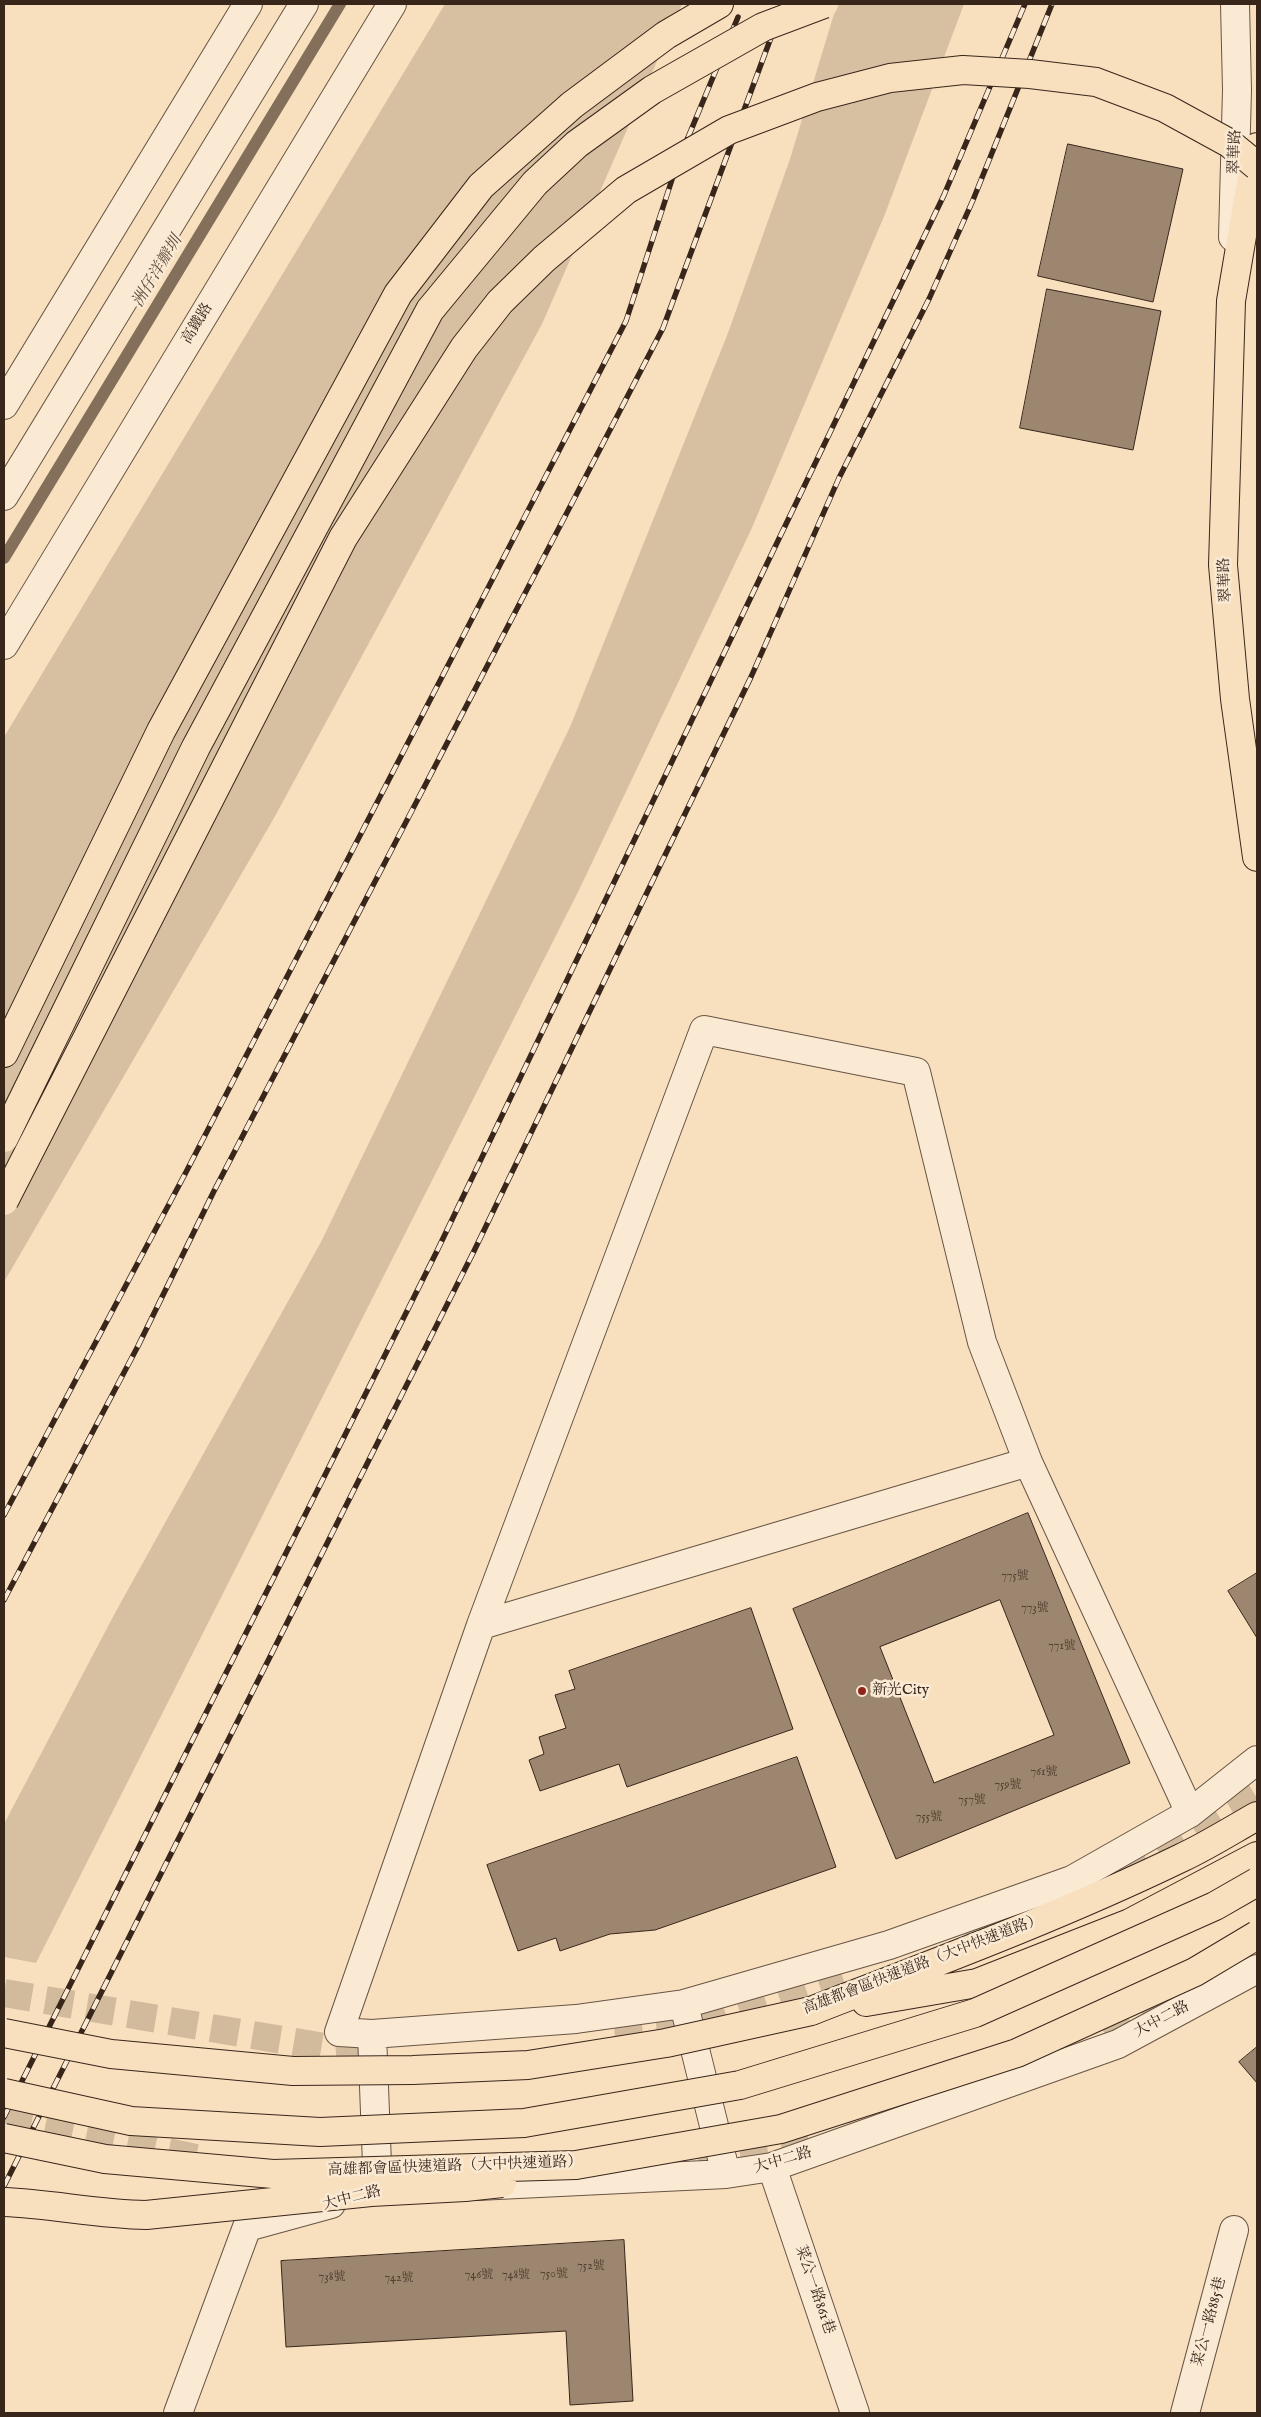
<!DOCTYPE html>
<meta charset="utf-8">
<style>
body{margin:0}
#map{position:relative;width:1261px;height:2417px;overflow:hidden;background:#f8dfbd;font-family:"IM FELL English",serif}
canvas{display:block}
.frame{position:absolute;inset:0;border:5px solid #38261b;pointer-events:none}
</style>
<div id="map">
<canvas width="1261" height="2417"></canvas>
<div class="frame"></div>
</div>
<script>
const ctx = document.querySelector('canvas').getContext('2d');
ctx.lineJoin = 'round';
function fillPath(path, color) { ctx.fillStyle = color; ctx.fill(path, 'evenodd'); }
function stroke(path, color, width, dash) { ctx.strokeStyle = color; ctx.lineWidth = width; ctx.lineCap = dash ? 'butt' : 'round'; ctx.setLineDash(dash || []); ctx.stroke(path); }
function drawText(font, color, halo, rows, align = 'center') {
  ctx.font = font + ' "IM FELL English","Noto Serif TC",serif'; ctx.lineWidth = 5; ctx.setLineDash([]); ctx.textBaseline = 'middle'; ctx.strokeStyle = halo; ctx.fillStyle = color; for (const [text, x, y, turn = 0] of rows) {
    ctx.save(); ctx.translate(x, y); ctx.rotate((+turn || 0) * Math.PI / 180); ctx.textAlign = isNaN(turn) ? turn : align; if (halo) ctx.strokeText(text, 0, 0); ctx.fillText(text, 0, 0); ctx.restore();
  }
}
fillPath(new Path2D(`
 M 445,4 L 682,4 L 542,324 L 274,818 L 4,1282 L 4,737 Z
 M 837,4 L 964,4 L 885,214 L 751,530 L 578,892 L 36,1963 L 4,1957 L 4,1824 L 115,1613 L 321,1242 L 570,727 L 728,333 L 790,159 Z`), '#d7c0a1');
stroke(new Path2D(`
 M 4,558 L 340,4`), '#846f5b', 12);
const building = new Path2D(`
 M 1068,144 L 1183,169 L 1153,302 L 1038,276 Z
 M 1047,289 L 1161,311 L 1133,450 L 1020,428 Z
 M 1028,1513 L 1130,1763 L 896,1859 L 793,1609 ZM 1000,1600 L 1054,1735 L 934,1783 L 880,1647 Z
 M 1257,1573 L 1257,1638 L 1228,1591 Z
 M 751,1608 L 793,1729 L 627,1787 L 619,1764 L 540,1791 L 529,1760 L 544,1754 L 539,1737 L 566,1728 L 555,1695 L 575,1689 L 569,1671 Z
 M 797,1757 L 836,1867 L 655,1930 L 610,1934 L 560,1951 L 556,1938 L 518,1951 L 487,1865 Z
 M 1257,2047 L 1257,2083 L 1239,2062 Z
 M 624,2240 L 633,2401 L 570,2405 L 566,2331 L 286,2347 L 281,2261 Z`);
fillPath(building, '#9c866f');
stroke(building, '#38261b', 1);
stroke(new Path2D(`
 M 965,1932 L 1074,1896 L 1257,1787
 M 4,1993 L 324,2047 L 376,2043
 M 614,2025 L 695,2019 L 841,1972
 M 1107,2037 L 1196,1982
 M 4,2118 L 196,2158
 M 699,2164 L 811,2145`), '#d2ba9d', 28, [28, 14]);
const minor = new Path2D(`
 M 1233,237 L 1237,90 L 1235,4
 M 4,405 L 248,4
 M 4,496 L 304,4
 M 4,645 L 392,4
 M 481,1625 L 1028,1462
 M 1190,1813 L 1028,1462 L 982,1342 L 916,1072 L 704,1030 L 481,1625 L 339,2032 L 372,2034 L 576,2019 L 684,2004 L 889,1945 L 1072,1880 L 1190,1813 L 1257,1760
 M 686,2013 L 726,2174
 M 372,2034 L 378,2191
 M 772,2167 L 855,2413
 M 477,2186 L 726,2174 L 772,2167 L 1118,2044 L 1257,1969
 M 178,2413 L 247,2227 L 331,2204
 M 1185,2413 L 1234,2230`);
const major = new Path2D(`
 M 1257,147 L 1231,301 L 1223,565 L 1235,699 L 1257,857`);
const highway = new Path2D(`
 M 4,1053 L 161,731 L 398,294 L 481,186 L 572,105 L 666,35 L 719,4
 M 866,2002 L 977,1983 L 1130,1923 L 1257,1856
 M 811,2011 C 935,1963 1061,1916 1181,1858 C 1207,1846 1232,1830 1257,1816`);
stroke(minor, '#685444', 30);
stroke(major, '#38261b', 30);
stroke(highway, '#38261b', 30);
stroke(minor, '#faead4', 28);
stroke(major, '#f8dfbd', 28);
stroke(highway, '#f8dfbd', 28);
const rail = new Path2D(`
 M 4,1515 L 185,1174 L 626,321 L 677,164 L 738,17
 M 4,1600 L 138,1346 L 214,1191 L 663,328 L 776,24
 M 4,2117 L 436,1253 L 944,195 L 1025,4
 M 4,2186 L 474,1251 L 751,677 L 839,478 L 929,299 L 973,200 L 1052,4`);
stroke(rail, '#38261b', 5.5);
stroke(rail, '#faead4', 4, [11]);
const highwayBridge = new Path2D(`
 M 4,1138 L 196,747 L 430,310 L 535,183 L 577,144 L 652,90 L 763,27 L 824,4
 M 4,1201 L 343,538 L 464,348 L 500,302 L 544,259 L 626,190 L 729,130 L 817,97 L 890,78 L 963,70 L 1030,74 L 1096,82 L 1165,108 L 1229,143 L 1257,166
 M 4,2033 L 111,2054 L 293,2071 L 413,2070 L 528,2065 L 666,2043 L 811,2011
 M 4,2093 L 131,2121 L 320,2132 L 524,2123 L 740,2085 L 975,2013 L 1215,1906 L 1257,1882
 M 4,2138 L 105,2159 L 273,2174 L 576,2165 L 781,2129 L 1017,2053 L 1195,1972 L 1257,1935
 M 4,2202 C 51,2204 98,2214 146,2215 L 371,2192 L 465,2187 L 502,2183`);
stroke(highwayBridge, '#38261b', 30, []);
stroke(highwayBridge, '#f8dfbd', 28);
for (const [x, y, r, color] of [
 [862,1691,5,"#8f2418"]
]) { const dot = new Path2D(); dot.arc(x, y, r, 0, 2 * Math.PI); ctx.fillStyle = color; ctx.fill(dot); stroke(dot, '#faead4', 2); }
drawText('12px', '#513e30', null, [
 ["775號",1015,1577],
 ["773號",1035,1609],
 ["771號",1062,1647],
 ["761號",1044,1773],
 ["759號",1008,1786],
 ["757號",972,1801],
 ["755號",929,1818],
 ["752號",591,2267],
 ["750號",554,2275],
 ["746號",479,2276],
 ["748號",516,2276],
 ["738號",332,2278],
 ["742號",399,2279]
]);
drawText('15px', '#38261b', '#faead4', [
 ["翠華路",1236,152,-88],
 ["高鐵路",198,324,-59],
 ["翠華路",1226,580,-93],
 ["高雄都會區快速道路（大中快速道路）",923,1965,-21],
 ["大中二路",1162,2020,-28],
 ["大中二路",783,2161,-16],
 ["高雄都會區快速道路（大中快速道路）",455,2167,-2],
 ["大中二路",352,2199,-14],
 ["菜公一路861巷",814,2290,71],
 ["菜公一路885巷",1210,2322,-75]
]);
drawText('15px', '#38261b', '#faead4', [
 ["新光City",872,1691]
], 'left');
drawText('italic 16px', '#5e4b3b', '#faead4', [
 ["洲仔洋瓣圳",158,272,-59]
]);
</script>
